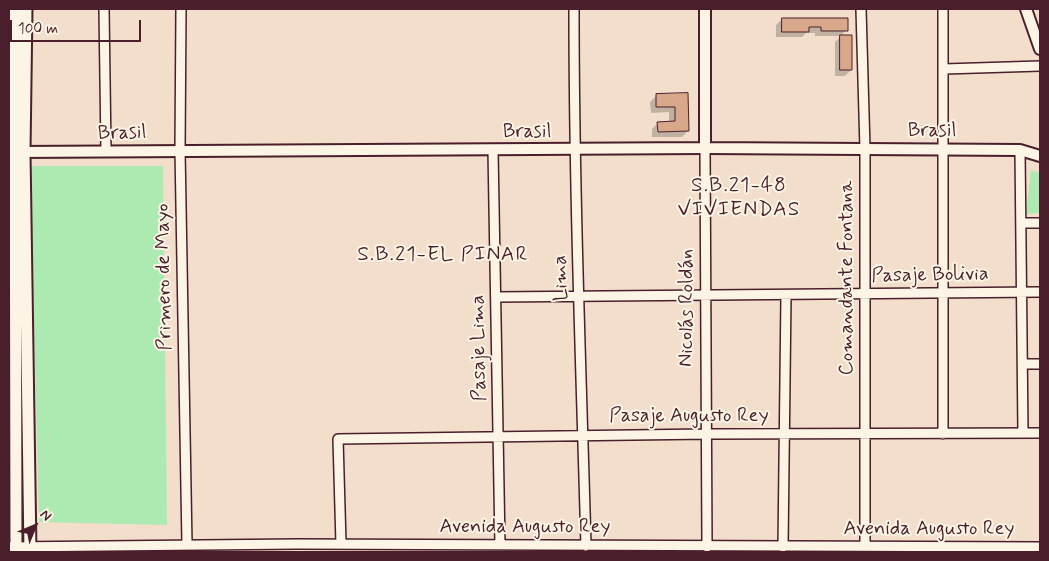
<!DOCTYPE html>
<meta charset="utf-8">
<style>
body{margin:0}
#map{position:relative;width:1049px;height:561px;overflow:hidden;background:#f2deca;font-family:Mynerve,sans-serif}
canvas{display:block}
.frame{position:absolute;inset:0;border:10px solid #4a1f2b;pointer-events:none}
.north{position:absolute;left:10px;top:501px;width:50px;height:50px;-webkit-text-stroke:4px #fcf5e5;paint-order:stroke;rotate:45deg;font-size:14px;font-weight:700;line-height:20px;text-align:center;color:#4a1f2b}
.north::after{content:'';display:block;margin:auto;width:18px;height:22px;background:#4a1f2b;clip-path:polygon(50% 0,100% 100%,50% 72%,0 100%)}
.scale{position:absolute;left:10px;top:20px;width:131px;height:22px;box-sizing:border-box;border:2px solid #4a1f2b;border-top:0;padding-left:6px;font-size:15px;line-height:18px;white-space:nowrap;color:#4a1f2b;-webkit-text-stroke:4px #fcf5e5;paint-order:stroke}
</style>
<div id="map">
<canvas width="1049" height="561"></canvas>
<div class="frame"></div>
<div class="north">N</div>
<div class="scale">100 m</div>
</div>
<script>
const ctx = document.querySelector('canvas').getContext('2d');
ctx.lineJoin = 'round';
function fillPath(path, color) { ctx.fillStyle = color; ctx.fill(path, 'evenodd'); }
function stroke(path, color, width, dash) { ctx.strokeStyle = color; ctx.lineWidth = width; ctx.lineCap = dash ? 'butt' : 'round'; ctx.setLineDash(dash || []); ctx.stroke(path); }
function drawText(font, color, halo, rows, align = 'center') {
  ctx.font = font + ' Mynerve,sans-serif'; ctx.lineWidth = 4; ctx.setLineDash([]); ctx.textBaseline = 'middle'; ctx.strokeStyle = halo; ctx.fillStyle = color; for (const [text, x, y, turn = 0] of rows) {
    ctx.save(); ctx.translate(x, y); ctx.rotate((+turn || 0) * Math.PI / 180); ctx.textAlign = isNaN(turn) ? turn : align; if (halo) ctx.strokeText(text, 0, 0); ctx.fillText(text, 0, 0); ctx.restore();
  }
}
fillPath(new Path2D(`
 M 30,166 L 163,166 L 167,525 L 39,522 Z
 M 19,168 L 25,531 L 23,531 Z
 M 1031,170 L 1040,173 L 1040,213 L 1026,214 Z`), '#aceab1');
fillPath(new Path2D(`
 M 782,19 L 846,30 L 841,36 L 815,36 L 815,33 L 806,33 L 802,37 L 776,37 L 776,25 Z
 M 841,36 L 851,70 L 845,76 L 835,76 L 835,42 Z
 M 687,95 L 688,131 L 682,137 L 652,137 L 652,129 L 658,123 L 669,123 L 669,112 L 651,113 L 650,102 L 656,96 Z`), '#0003');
const building = new Path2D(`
 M 782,18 L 848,18 L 848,31 L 821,31 L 821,27 L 809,27 L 809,32 L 782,32 Z
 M 840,35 L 852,35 L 852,70 L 840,70 Z
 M 688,93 L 689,131 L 658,132 L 657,122 L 675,121 L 675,107 L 656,107 L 656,94 Z`);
fillPath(building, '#d9a88b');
stroke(building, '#4a1f2b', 1);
const minor = new Path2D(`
 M 104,9 L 106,151
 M 181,9 L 180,150 L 187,545
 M 574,9 C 574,188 581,367 586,546
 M 861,9 L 865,149 L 865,547
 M 944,69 L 1040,66
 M 705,148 L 707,547
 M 493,150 L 500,545
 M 1020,150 L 1023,433
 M 1021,223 L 1040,223
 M 497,297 L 1040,292
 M 1023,364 L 1040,364
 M 943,434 L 943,9
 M 341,544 L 338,439 L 707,434 L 1040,433
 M 9,547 L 297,544 L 1040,547
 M 783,547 L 786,295`);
const tertiary = new Path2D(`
 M 1026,9 L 1040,49
 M 705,148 L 705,9
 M 17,152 L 705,148 L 1020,150 L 1040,156`);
const secondary = new Path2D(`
 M 15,9 L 16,552
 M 26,9 L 24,152 L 30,552`);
stroke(minor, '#4a1f2b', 12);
stroke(tertiary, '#4a1f2b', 14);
stroke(secondary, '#4a1f2b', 15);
stroke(minor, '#fcf5e5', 9);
stroke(tertiary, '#fcf5e5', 10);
stroke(secondary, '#fcf5e5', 11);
drawText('20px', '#4a1f2b', '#fcf5e5', [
 ["Brasil",932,132],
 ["Brasil",527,133],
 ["Brasil",122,134,-1],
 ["Pasaje Bolivia",930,276,-1],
 ["Primero de Mayo",165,277,-91],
 ["Lima",562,278,-92],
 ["Comandante Fontana",848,278,-90],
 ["Nicolás Roldán",688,308,-90],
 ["Pasaje Lima",480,348,-91],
 ["Pasaje Augusto Rey",689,417],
 ["Avenida Augusto Rey",525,528],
 ["Avenida Augusto Rey",929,530]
]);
ctx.letterSpacing = '1px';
drawText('21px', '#4a1f2b', '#fcf5e5', [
 ["S.B.21-48",739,187],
 ["VIVIENDAS",739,211],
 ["S.B.21-EL PINAR",443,256]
]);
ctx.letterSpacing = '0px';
</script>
